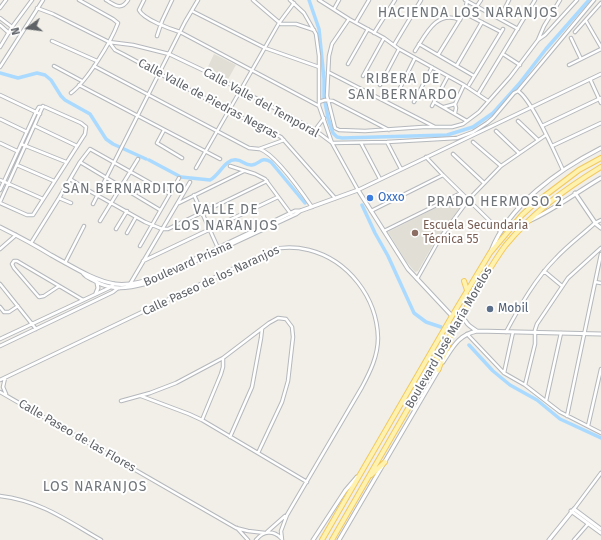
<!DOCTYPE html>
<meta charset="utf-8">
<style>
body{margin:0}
#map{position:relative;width:601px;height:540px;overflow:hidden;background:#f1efe8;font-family:"Fira Sans",sans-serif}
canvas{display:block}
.north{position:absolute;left:8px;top:8px;width:40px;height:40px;-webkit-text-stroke:3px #fff;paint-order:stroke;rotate:256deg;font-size:11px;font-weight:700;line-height:16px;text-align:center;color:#5f6368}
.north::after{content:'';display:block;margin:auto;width:14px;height:18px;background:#5f6368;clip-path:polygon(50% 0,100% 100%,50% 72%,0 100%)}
</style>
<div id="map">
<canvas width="601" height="540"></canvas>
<div class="north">N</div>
</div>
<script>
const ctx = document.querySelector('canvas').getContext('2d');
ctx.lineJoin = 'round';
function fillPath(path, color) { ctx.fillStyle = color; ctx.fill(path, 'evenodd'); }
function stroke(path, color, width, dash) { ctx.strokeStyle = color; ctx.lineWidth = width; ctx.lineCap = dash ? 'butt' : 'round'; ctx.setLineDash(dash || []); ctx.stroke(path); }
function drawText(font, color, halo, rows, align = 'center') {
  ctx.font = font + ' "Fira Sans",sans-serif'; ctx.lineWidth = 4; ctx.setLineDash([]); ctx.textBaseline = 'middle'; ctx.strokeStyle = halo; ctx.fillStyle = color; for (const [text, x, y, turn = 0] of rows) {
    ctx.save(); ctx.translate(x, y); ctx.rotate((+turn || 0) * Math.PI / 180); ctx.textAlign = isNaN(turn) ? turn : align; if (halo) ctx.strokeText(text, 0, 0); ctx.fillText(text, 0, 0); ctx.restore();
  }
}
fillPath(new Path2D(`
 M 214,54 L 236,65 L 227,81 L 206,71 Z
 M 459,196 L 464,202 L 434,243 L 418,271 L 415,272 L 406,261 L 388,232 Z`), '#e1ded6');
stroke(new Path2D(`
 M 309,0 L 319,29 L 324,79 L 324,97 L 328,118 L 333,133 L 337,137 L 342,138 L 447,135 L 473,127 L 493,113 L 519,84 L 546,49 L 589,0
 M 0,73 L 18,78 L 37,73 L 45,75 L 51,80 L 61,96 L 65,100 L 90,114 L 106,139 L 113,144 L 146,159
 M 149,160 L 179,176
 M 181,177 L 210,180 C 220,175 225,158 237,160 C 242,160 246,166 252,165 C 260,164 261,156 271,162 L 305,203
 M 362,205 L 375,233 L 388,256 L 414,313 L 426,322 L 441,327
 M 469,345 L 493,371 L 510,385 L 537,400 L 560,419 L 601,438`), '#aadaff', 3.5);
const minor = new Path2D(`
 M 106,0 C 115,5 121,11 128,0
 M 144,0 L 139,10 C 143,19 170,29 180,32 L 319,106
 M 253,0 L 281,24 L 296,24 L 314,30
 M 290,0 L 304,13 L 316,34 L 319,56 L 319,106 L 332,143 L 358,190 L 601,74
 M 319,0 L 349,19 L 384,38 L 399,49 L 464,85 L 488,101
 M 465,0 L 518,29
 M 477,6 L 481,0
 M 0,8 L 6,0
 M 37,8 L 53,14 L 109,42 L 133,45 L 169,54 L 211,74 L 315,130 L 331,142
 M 334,9 L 339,0
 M 192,11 L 265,48 L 319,67
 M 464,13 L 501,32
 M 0,18 L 12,27
 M 500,18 L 509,0
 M 349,19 L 332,44 L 329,56 L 327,96 L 335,128 L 339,130 L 365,131 L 423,127 L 452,127 L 463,124 L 479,112 L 510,77 L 538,40 L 544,26 L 560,0
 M 586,21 L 601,47
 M 356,22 L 369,0
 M 0,25 L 9,33
 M 575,32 L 601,3
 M 374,33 L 395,0
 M 157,36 L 162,21 L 172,0
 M 571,38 L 581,59
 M 538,40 L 545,35 L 577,0
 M 52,41 L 97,61
 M 109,42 L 115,50 L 123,54 L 229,111 L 281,137 L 335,198
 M 419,44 L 474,76
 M 394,45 L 421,0
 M 0,47 L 12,27 L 32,0
 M 415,51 C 425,36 436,9 460,20
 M 503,54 L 520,65
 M 438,55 L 464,13 L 466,7 L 467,0
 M 348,64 L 368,29
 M 457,65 L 482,22
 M 569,65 L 601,49
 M 54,66 L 82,81
 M 94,66 L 249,148 L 259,149 L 284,140
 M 0,67 L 43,0
 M 328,72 L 435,127
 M 363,76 L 384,38
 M 590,79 L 601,103
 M 79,85 L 220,159
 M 380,85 L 399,49
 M 469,85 L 503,29
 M 518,91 L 594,0
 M 398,92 L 415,58
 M 71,93 C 87,81 111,42 118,23 L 113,19 L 79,0
 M 478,94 L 535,0
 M 0,95 L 40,114
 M 319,102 L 325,100 L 333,101 L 389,130
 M 414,102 L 432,67
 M 434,102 L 467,121
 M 455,104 L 464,85
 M 432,106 L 448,76
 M 444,107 L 455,104
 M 455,113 L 456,108 L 455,104
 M 0,119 L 27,132
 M 518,121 L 538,140
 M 35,126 L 77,146
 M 542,126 L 601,98
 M 164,130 L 157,143 L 182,158
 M 315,130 L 324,118
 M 496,131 L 519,153
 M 387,142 L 401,169
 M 473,142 L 501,166
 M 0,143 L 17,151
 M 332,143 L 387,142 L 457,138 L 473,132 L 487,123 L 493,118 L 514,93 L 518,91 C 532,100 555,153 563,170
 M 361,143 L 380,179
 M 21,144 L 66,162
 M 552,146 L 601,123
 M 260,149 C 276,155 301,191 312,207
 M 453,154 L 484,183
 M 426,157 L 443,175 L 501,232
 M 80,162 L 160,210
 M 17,165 L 54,181
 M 230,166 L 255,174 L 265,179 L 291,214
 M 196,168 L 279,23 L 294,3
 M 70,179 L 86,189 L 145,222 L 162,229
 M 0,180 L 43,199
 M 0,190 L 36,112 L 39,107 L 45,107 L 81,123 L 86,127 L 85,134 L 33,215 L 27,215 L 0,203
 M 194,195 L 218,248
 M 59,198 L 71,203
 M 0,202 L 43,106
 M 179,203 L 244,171
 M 93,204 L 185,22 L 198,0
 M 371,211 L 443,175
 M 100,221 L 138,159
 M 116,229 L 127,211
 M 162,229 L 168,229 L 267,181
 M 384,231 L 461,193
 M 127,233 L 136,217
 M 31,243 L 59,198 L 80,162 L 90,149 L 170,194
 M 140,246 L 179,178
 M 0,249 L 16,235
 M 143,261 L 278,197
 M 65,263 L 84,226
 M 544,271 L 562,286
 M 417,279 L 440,238 L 469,199 L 501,166 L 546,135
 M 595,282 L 601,283
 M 0,284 L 36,329
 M 130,284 L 190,182
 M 59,286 L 44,296 L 39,297 L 14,268 L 12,264 L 14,261 L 17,261 L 83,300
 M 0,307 L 4,312 L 9,312 L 18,306
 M 506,332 C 520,306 535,279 556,258 C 568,245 582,235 595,223 L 601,220
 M 467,334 L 504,373 L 525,385 L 560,412 L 601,433
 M 0,339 L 109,288 L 114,284
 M 0,346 L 113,292 L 118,288
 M 504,373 L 513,332
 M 5,378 L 3,387 L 6,394
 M 0,380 L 272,250 C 285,246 296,247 309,250 C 348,260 377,297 378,338 C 378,356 370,372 362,387 L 287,515 L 281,531 L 282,540
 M 525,385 L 535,344 L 535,330 L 537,324 L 568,278 L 601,248
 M 0,392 L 236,528 L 248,531 L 265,533
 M 141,396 L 189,414 L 202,420 L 307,482
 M 121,401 L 150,393 L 176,383 L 223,358 L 269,323 L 278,318 L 286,319 L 292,327 L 293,337 L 288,381 L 282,402 L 258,453
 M 546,401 L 561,333
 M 567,416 L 601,254
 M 202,420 L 221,374 L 223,367 L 223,358
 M 588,426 L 601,369
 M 230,437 L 252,387 L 261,338 L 262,329
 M 0,496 C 41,501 66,520 101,540
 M 574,509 L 601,473
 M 237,528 L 248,540
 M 267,532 L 285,516
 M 256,540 C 263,531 273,530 281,538
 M 574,540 L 588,524`);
const tertiary = new Path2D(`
 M 575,193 L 596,224 L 601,228
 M 529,221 C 554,210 577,192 601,178
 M 0,227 C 18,236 35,245 51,255 C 70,265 94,281 115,284 C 129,286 143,282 157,277 L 295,211 L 300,211 L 358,190 L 408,269 L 452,316
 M 491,251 C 509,205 558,170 601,148
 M 83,273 C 86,277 89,278 93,280 C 112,292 128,288 148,283 L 296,214 L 300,211
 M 96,293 L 98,288 L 97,283
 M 462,314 C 465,323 469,326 477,331 L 601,334
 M 443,362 C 453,347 458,335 477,331
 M 571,511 L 601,533
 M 313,540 L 345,491 L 357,477
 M 339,540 L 439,369
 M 549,540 L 574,509 L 601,529`);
const primary = new Path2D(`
 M 464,281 L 467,290
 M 438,370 L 450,341
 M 371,475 L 385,462
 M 322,540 L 452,316 L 490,253 L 522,215 L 534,204 L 579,170 L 601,158
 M 332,540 L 475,293 C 485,277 494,261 505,246 C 532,213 565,189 601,167`);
stroke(minor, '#b5b8bc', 4.5);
stroke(tertiary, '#b5b8bc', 5);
stroke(primary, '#f2c960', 6);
stroke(minor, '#fff', 2.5);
stroke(tertiary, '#fff', 3);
stroke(primary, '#fff2af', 4);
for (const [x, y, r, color] of [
 [370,198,4,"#3f7fe0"],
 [415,233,4,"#8d6e63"],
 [490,309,4,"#5c6f8a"]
]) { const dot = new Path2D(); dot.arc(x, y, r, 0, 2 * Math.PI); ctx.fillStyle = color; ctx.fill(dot); stroke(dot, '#fff', 1.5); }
drawText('12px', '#5f6368', '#fff', [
 ["Calle Valle de Piedras Negras",208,99,28],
 ["Calle Valle del Temporal",261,103,29],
 ["Boulevard Prisma",188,264,-24],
 ["Calle Paseo de los Naranjos",211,281,-25],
 ["Boulevard José María Morelos",449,338,-60],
 ["Calle Paseo de las Flores",77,436,30]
]);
drawText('12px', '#366cbe', '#fff', [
 ["Oxxo",378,198]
], 'left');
drawText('12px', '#785e54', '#fff', [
 ["Escuela Secundaria",423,226],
 ["Técnica 55",423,240]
], 'left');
drawText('12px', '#4e5e75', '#fff', [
 ["Mobil",498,309]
], 'left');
ctx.letterSpacing = '1px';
drawText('14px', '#70757a', '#fff', [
 ["HACIENDA LOS NARANJOS",468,13],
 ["RIBERA DE",403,79],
 ["SAN BERNARDO",403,95],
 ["SAN BERNARDITO",124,189],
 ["PRADO HERMOSO 2",495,202],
 ["VALLE DE",226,210],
 ["LOS NARANJOS",226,226],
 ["LOS NARANJOS",95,487]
]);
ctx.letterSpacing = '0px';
</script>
